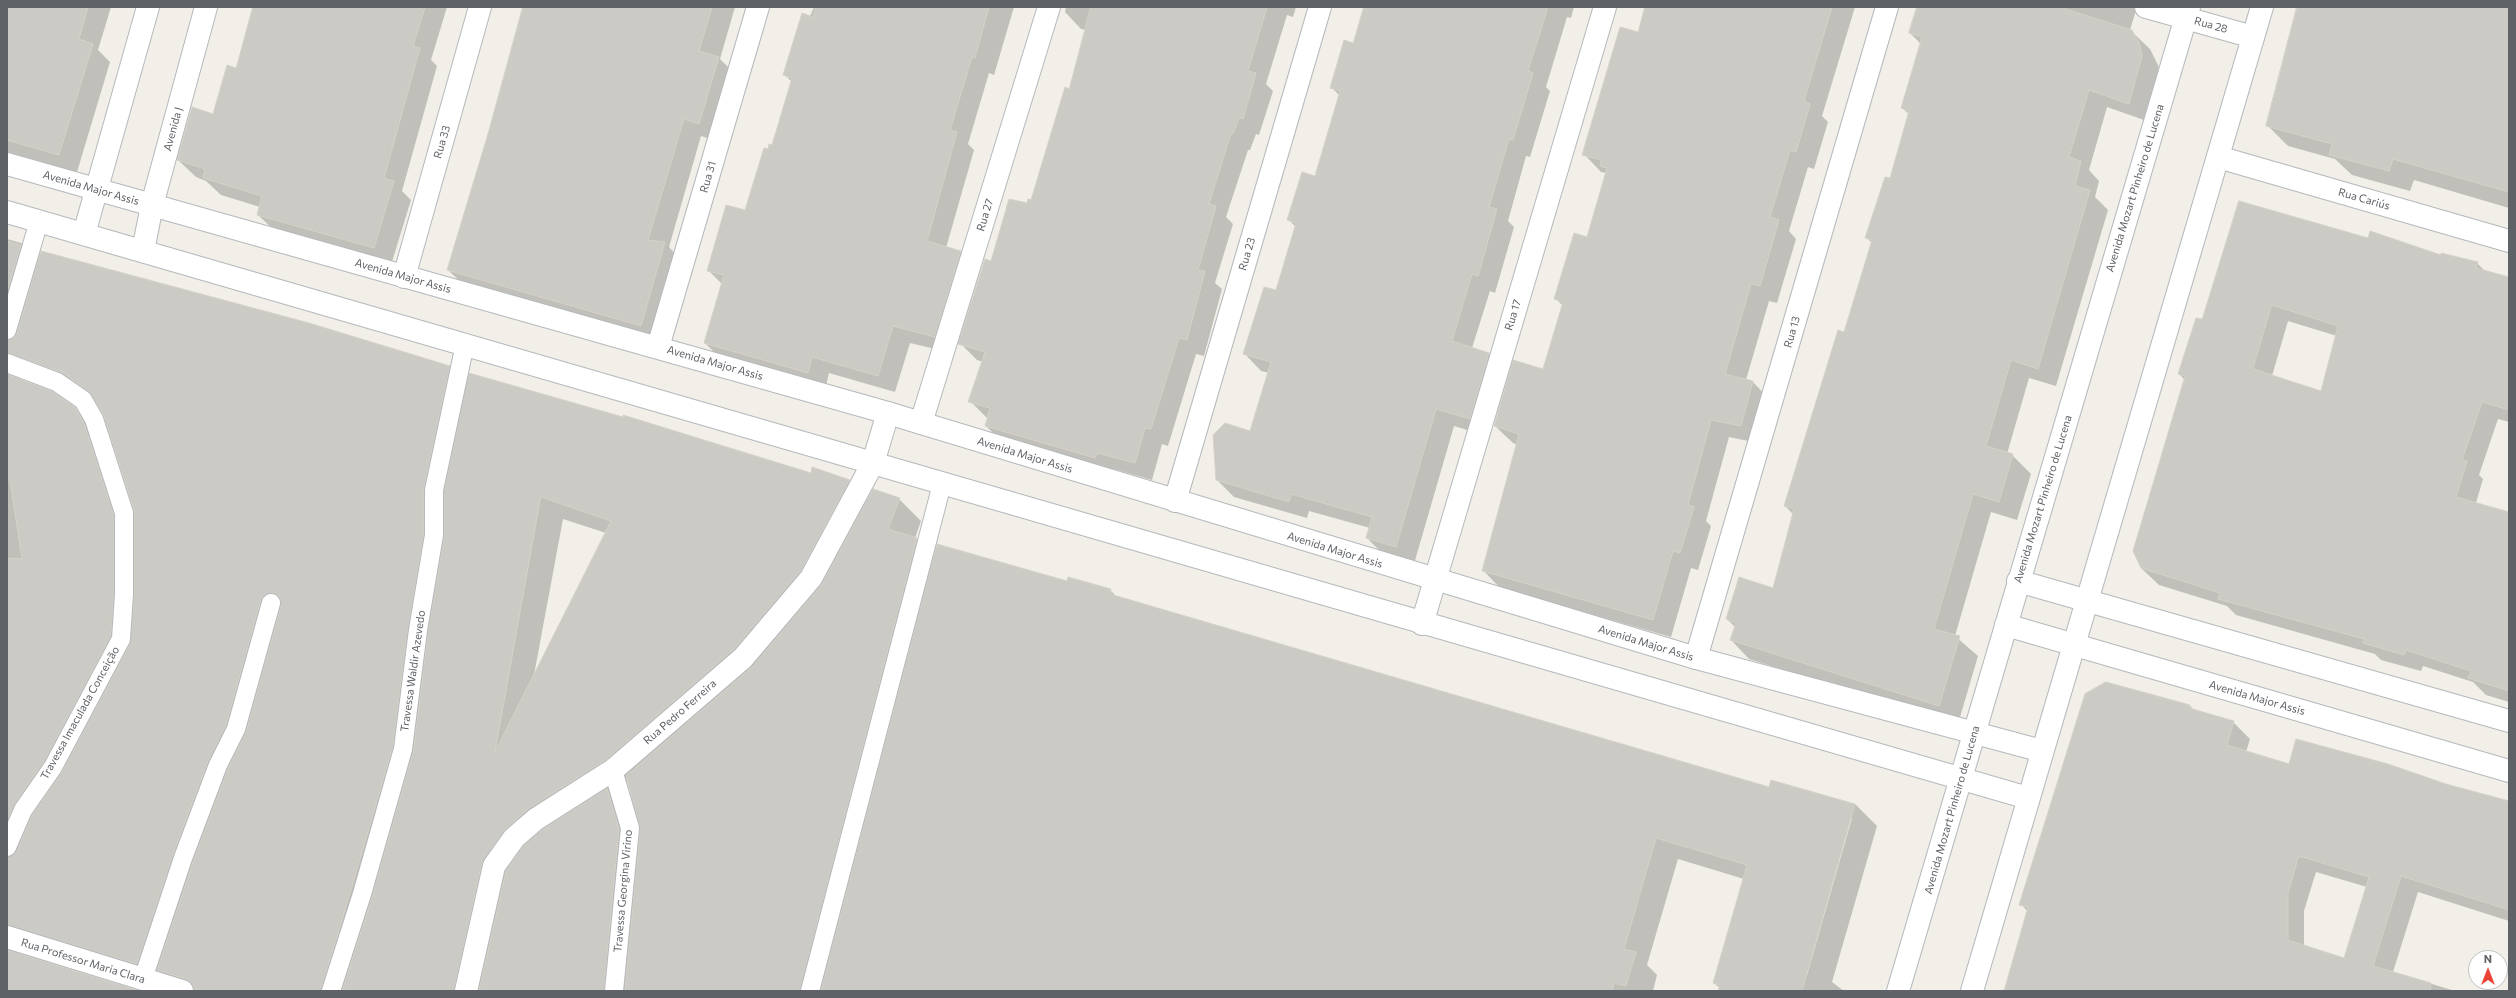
<!DOCTYPE html>
<meta charset="utf-8">
<style>
body{margin:0}
#map{position:relative;width:2516px;height:998px;overflow:hidden;background:#f1efe8;font-family:Commissioner,sans-serif}
canvas{display:block}
.frame{position:absolute;inset:0;border:8px solid #5f6368;pointer-events:none}
.north{position:absolute;left:2468px;top:950px;width:40px;height:40px;box-sizing:border-box;background:#fff;border:1px solid #bfc1c3;border-radius:50%;rotate:0deg;font-size:11px;font-weight:700;line-height:16px;text-align:center;color:#5f6368}
.north::after{content:'';display:block;margin:auto;width:14px;height:18px;background:#ea4335;clip-path:polygon(50% 0,100% 100%,50% 72%,0 100%)}
</style>
<div id="map">
<canvas width="2516" height="998"></canvas>
<div class="frame"></div>
<div class="north">N</div>
</div>
<script>
const ctx = document.querySelector('canvas').getContext('2d');
ctx.lineJoin = 'round';
function fillPath(path, color) { ctx.fillStyle = color; ctx.fill(path, 'evenodd'); }
function stroke(path, color, width, dash) { ctx.strokeStyle = color; ctx.lineWidth = width; ctx.lineCap = dash ? 'butt' : 'round'; ctx.setLineDash(dash || []); ctx.stroke(path); }
function drawText(font, color, halo, rows, align = 'center') {
  ctx.font = font + ' Commissioner,sans-serif'; ctx.lineWidth = 3.5; ctx.setLineDash([]); ctx.textBaseline = 'middle'; ctx.strokeStyle = halo; ctx.fillStyle = color; for (const [text, x, y, turn = 0] of rows) {
    ctx.save(); ctx.translate(x, y); ctx.rotate((+turn || 0) * Math.PI / 180); ctx.textAlign = isNaN(turn) ? turn : align; if (halo) ctx.strokeText(text, 0, 0); ctx.fillText(text, 0, 0); ctx.restore();
  }
}
fillPath(new Path2D(`
 M 7,7 L 111,7 L 98,50 L 110,62 L 77,172 L 7,152 Z
 M 255,7 L 447,7 L 431,60 L 437,66 L 402,191 L 411,200 L 391,265 L 276,232 L 258,215 L 260,207 L 221,195 L 206,181 L 196,177 L 178,160 L 214,115 L 236,69 Z
 M 524,7 L 735,7 L 720,59 L 736,75 L 717,141 L 701,136 L 669,247 L 682,261 L 658,343 L 466,287 L 448,270 L 489,134 Z
 M 814,7 L 1014,7 L 994,75 L 989,73 L 968,144 L 974,150 L 946,248 L 960,252 L 977,269 L 952,353 L 910,343 L 895,392 L 829,373 L 825,390 L 722,360 L 705,343 L 722,284 L 708,270 L 746,211 L 768,150 L 772,146 L 792,82 L 785,75 Z
 M 1066,7 L 1296,7 L 1293,17 L 1287,15 L 1266,84 L 1273,91 L 1259,135 L 1256,134 L 1250,150 L 1248,150 L 1226,217 L 1233,224 L 1215,283 L 1222,289 L 1204,356 L 1196,354 L 1168,446 L 1162,444 L 1152,480 L 1114,469 L 1112,474 L 1003,443 L 986,426 L 988,419 L 970,401 L 983,362 L 977,360 L 960,343 L 991,262 L 1031,201 L 1069,90 L 1086,30 L 1081,29 L 1065,12 Z
 M 1365,7 L 1574,7 L 1571,18 L 1567,17 L 1546,87 L 1550,91 L 1530,157 L 1526,156 L 1508,221 L 1514,227 L 1495,293 L 1490,291 L 1472,348 L 1489,353 L 1506,371 L 1487,436 L 1454,426 L 1414,564 L 1384,555 L 1367,538 L 1370,528 L 1309,511 L 1307,518 L 1234,497 L 1217,480 L 1251,432 L 1269,373 L 1261,371 L 1244,353 L 1277,291 L 1296,227 L 1289,220 L 1316,177 L 1340,96 L 1332,88 L 1354,44 Z
 M 1646,7 L 1855,7 L 1822,116 L 1828,122 L 1814,169 L 1808,167 L 1789,231 L 1796,239 L 1777,303 L 1769,301 L 1746,380 L 1753,382 L 1770,400 L 1758,443 L 1729,437 L 1706,521 L 1711,526 L 1698,570 L 1691,568 L 1671,637 L 1500,588 L 1483,570 L 1517,445 L 1513,443 L 1495,426 L 1543,370 L 1563,306 L 1556,299 L 1588,238 L 1606,173 L 1601,172 L 1584,154 L 1639,33 Z
 M 1918,7 L 2137,7 L 2130,30 L 2150,49 L 2158,65 L 2160,75 L 2147,121 L 2107,107 L 2089,170 L 2099,181 L 2095,197 L 2108,210 L 2056,386 L 2029,378 L 2007,454 L 2012,455 L 2031,474 L 2017,520 L 1991,512 L 1955,636 L 1978,656 L 1958,724 L 1749,659 L 1731,640 L 1735,627 L 1727,619 L 1773,589 L 1794,515 L 1785,506 L 1845,333 L 1872,243 L 1866,237 L 1891,180 L 1909,114 L 1902,108 L 1921,44 L 1910,33 Z
 M 2299,7 L 2509,7 L 2509,208 L 2414,180 L 2410,191 L 2352,175 L 2335,159 L 2288,146 L 2267,125 Z
 M 7,239 L 21,243 L 39,261 L 449,366 L 468,385 L 812,474 L 849,481 L 868,500 L 899,499 L 921,521 L 915,538 L 935,557 L 1110,590 L 1118,598 L 1770,788 L 1855,804 L 1877,826 L 1832,982 L 1844,991 L 1719,991 L 1720,988 L 1714,983 L 1744,879 L 1678,859 L 1647,965 L 1657,975 L 1653,991 L 179,991 L 26,946 L 19,953 L 137,991 L 7,991 ZM 23,376 L 84,394 L 99,405 L 105,415 L 136,513 L 135,537 L 106,446 L 97,430 L 74,408 L 21,380 ZM 842,492 L 845,492 L 799,576 L 797,575 ZM 563,519 L 606,533 L 534,675 ZM 628,781 L 641,829 L 640,847 L 629,811 L 610,793 ZM 1850,818 L 1852,818 L 1807,975 L 1805,974 Z
 M 2368,239 L 2477,263 L 2486,272 L 2509,278 L 2509,422 L 2498,419 L 2479,475 L 2483,479 L 2476,503 L 2509,514 L 2509,702 L 2486,695 L 2473,682 L 2423,666 L 2421,671 L 2381,660 L 2375,654 L 2236,615 L 2227,606 L 2159,585 L 2141,568 L 2185,380 L 2179,374 L 2202,321 ZM 2288,321 L 2337,336 L 2322,392 L 2272,376 Z
 M 2190,706 L 2195,711 L 2233,722 L 2250,739 L 2246,752 L 2509,823 L 2509,921 L 2418,892 L 2393,972 L 2455,991 L 2006,991 L 2028,912 L 2021,904 ZM 2316,872 L 2367,887 L 2345,959 L 2304,946 L 2304,911 Z`), '#0003');
const building = new Path2D(`
 M 7,7 L 88,7 L 79,39 L 93,44 L 59,155 L 7,140 Z
 M 253,7 L 425,7 L 413,46 L 420,48 L 384,178 L 394,181 L 374,248 L 257,215 L 262,196 L 203,178 L 205,169 L 177,160 L 192,107 L 213,114 L 227,65 L 236,68 Z
 M 523,7 L 712,7 L 699,51 L 719,57 L 699,124 L 684,119 L 648,240 L 665,242 L 641,326 L 447,270 L 488,134 Z
 M 816,7 L 989,7 L 975,58 L 972,57 L 950,130 L 957,132 L 927,241 L 961,251 L 935,337 L 893,326 L 878,376 L 812,357 L 808,373 L 704,343 L 724,275 L 707,271 L 726,205 L 745,210 L 764,148 L 768,149 L 769,144 L 772,145 L 792,78 L 783,75 L 802,13 L 813,17 Z
 M 1091,7 L 1267,7 L 1248,71 L 1256,73 L 1243,119 L 1239,118 L 1233,134 L 1231,133 L 1209,204 L 1216,206 L 1198,270 L 1205,271 L 1187,340 L 1179,338 L 1151,429 L 1145,428 L 1135,463 L 1097,453 L 1095,458 L 985,426 L 990,408 L 968,402 L 985,352 L 958,344 L 985,259 L 991,261 L 1009,199 L 1027,203 L 1028,199 L 1031,200 L 1065,87 L 1069,89 Z
 M 1364,7 L 1548,7 L 1528,71 L 1533,73 L 1513,140 L 1509,139 L 1489,207 L 1497,209 L 1478,276 L 1472,274 L 1452,341 L 1489,353 L 1470,419 L 1436,409 L 1396,547 L 1366,538 L 1372,517 L 1291,494 L 1289,502 L 1216,480 L 1213,435 L 1225,423 L 1250,431 L 1271,362 L 1243,354 L 1264,287 L 1276,290 L 1296,223 L 1287,220 L 1302,172 L 1315,176 L 1340,91 L 1330,88 L 1344,40 L 1353,43 Z
 M 1645,7 L 1832,7 L 1804,101 L 1810,104 L 1796,152 L 1790,150 L 1770,217 L 1779,220 L 1760,286 L 1751,284 L 1725,374 L 1753,381 L 1741,426 L 1711,420 L 1688,505 L 1694,507 L 1680,553 L 1673,551 L 1653,620 L 1482,571 L 1519,434 L 1494,426 L 1513,360 L 1543,369 L 1563,302 L 1554,299 L 1574,233 L 1587,237 L 1607,168 L 1600,166 L 1601,160 L 1582,155 L 1620,27 L 1638,32 Z
 M 1917,7 L 2059,7 L 2132,30 L 2140,45 L 2142,56 L 2129,104 L 2089,90 L 2069,157 L 2081,161 L 2075,186 L 2090,190 L 2038,369 L 2011,360 L 1986,446 L 2013,454 L 1999,502 L 1973,494 L 1934,629 L 1960,636 L 1939,706 L 1730,640 L 1736,623 L 1726,619 L 1739,577 L 1773,588 L 1794,509 L 1784,506 L 1838,330 L 1844,332 L 1872,240 L 1865,238 L 1885,177 L 1890,178 L 1909,111 L 1901,108 L 1922,37 L 1909,33 Z
 M 2297,7 L 2509,7 L 2509,192 L 2393,159 L 2389,171 L 2329,155 L 2332,144 L 2266,126 Z
 M 2239,201 L 2368,238 L 2370,231 L 2441,255 L 2441,253 L 2478,262 L 2476,268 L 2509,277 L 2509,410 L 2482,402 L 2462,460 L 2467,461 L 2456,497 L 2509,512 L 2509,691 L 2468,678 L 2471,671 L 2406,650 L 2404,655 L 2363,643 L 2364,639 L 2218,599 L 2220,593 L 2141,568 L 2133,551 L 2185,376 L 2178,374 L 2196,318 L 2202,319 ZM 2272,305 L 2338,326 L 2321,391 L 2253,369 Z
 M 7,241 L 21,245 L 7,293 Z
 M 41,251 L 309,323 L 450,366 L 424,488 L 424,534 L 408,629 L 393,747 L 321,991 L 194,991 L 191,983 L 186,979 L 157,970 L 193,862 L 228,769 L 246,732 L 281,606 L 279,596 L 273,593 L 264,595 L 261,600 L 226,725 L 208,761 L 173,854 L 137,964 L 7,925 L 7,857 L 17,851 L 32,815 L 62,772 L 130,644 L 134,595 L 134,510 L 103,414 L 89,392 L 63,373 L 7,353 L 7,340 L 14,338 L 17,333 Z
 M 469,373 L 623,417 L 623,415 L 811,473 L 812,467 L 850,480 L 801,571 L 734,649 L 606,760 L 529,808 L 504,831 L 482,863 L 454,991 L 342,991 L 372,897 L 413,752 L 428,632 L 444,537 L 444,491 ZM 541,497 L 611,521 L 495,752 Z
 M 7,374 L 52,391 L 75,407 L 84,423 L 114,515 L 114,594 L 111,636 L 44,762 L 14,804 L 7,821 L 7,558 L 22,559 L 10,480 L 7,480 Z
 M 873,489 L 900,498 L 888,529 L 917,538 L 800,991 L 625,991 L 640,829 L 626,776 L 753,666 L 822,584 Z
 M 937,544 L 1067,581 L 1068,577 L 1111,589 L 1110,594 L 1769,787 L 1771,780 L 1855,804 L 1802,991 L 1718,991 L 1720,985 L 1713,983 L 1747,865 L 1656,838 L 1624,949 L 1636,952 L 1626,986 L 1614,983 L 1612,991 L 821,991 Z
 M 2106,682 L 2190,705 L 2189,708 L 2234,721 L 2227,745 L 2289,764 L 2296,739 L 2388,764 L 2446,784 L 2509,801 L 2509,910 L 2401,876 L 2373,966 L 2431,983 L 2430,991 L 2004,991 L 2028,907 L 2019,905 L 2085,694 ZM 2299,856 L 2369,877 L 2344,958 L 2288,940 L 2288,894 Z
 M 607,788 L 619,829 L 604,991 L 479,991 L 506,871 L 523,846 L 543,829 Z
 M 7,950 L 140,991 L 7,991 Z`);
fillPath(building, '#cccac5');
stroke(building, '#d6d1c6', 1);
const service = new Path2D(`
 M 7,330 L 39,221
 M 7,363 L 57,382 L 83,400 L 94,419 L 124,513 L 124,594 L 121,639 L 53,767 L 23,810 L 7,847
 M 613,770 L 630,828 L 614,991
 M 143,979 L 183,858 L 218,765 L 236,729 L 271,603
 M 331,991 L 362,894 L 403,749 L 418,630 L 434,535 L 434,490 L 465,344
 M 810,991 L 942,484`);
const minor = new Path2D(`
 M 2146,7 L 2253,37
 M 2218,157 L 2509,241
 M 404,277 L 480,7
 M 658,347 L 758,7
 M 921,423 L 1049,7
 M 1175,501 L 1320,7
 M 1422,624 L 1605,7
 M 1696,658 L 1887,7
 M 7,937 L 182,991
 M 466,991 L 494,866 L 514,838 L 536,819 L 613,770 L 743,658 L 811,578 L 873,463 L 888,413`);
const tertiary = new Path2D(`
 M 7,164 L 888,413 L 1696,658 L 2042,751
 M 7,212 L 2028,798
 M 84,234 L 148,7
 M 143,251 L 152,205 L 206,7
 M 2018,581 L 2509,721
 M 2006,625 L 2509,771`);
const secondary = new Path2D(`
 M 1898,991 L 2189,7
 M 1972,991 L 2262,7`);
stroke(service, '#b5b8bc', 20);
stroke(minor, '#b5b8bc', 24);
stroke(tertiary, '#b5b8bc', 24);
stroke(secondary, '#b6babf', 24);
stroke(service, '#fff', 18);
stroke(minor, '#fff', 22);
stroke(tertiary, '#fff', 22);
stroke(secondary, '#fff', 22);
drawText('11px', '#5f6368', '#fff', [
 ["Rua 28",2211,25,15],
 ["Avenida J",173,129,-75],
 ["Rua 33",442,142,-74],
 ["Rua 31",708,177,-74],
 ["Avenida Major Assis",91,188,16],
 ["Avenida Mozart Pinheiro de Lucena",2135,188,-73],
 ["Rua Cariús",2364,199,16],
 ["Rua 27",985,215,-73],
 ["Rua 23",1247,254,-74],
 ["Avenida Major Assis",403,276,16],
 ["Rua 17",1513,315,-73],
 ["Rua 13",1792,332,-74],
 ["Avenida Major Assis",715,363,16],
 ["Avenida Major Assis",1025,455,17],
 ["Avenida Mozart Pinheiro de Lucena",2043,499,-73],
 ["Avenida Major Assis",1335,550,17],
 ["Avenida Major Assis",1646,643,17],
 ["Travessa Waldir Azevedo",413,671,-82],
 ["Avenida Major Assis",2257,698,16],
 ["Rua Pedro Ferreira",680,712,-41],
 ["Travessa Imaculada Conceição",80,713,-61],
 ["Avenida Mozart Pinheiro de Lucena",1952,810,-74],
 ["Travessa Georgina Virino",623,891,-85],
 ["Rua Professor Maria Clara",83,961,17]
]);
</script>
